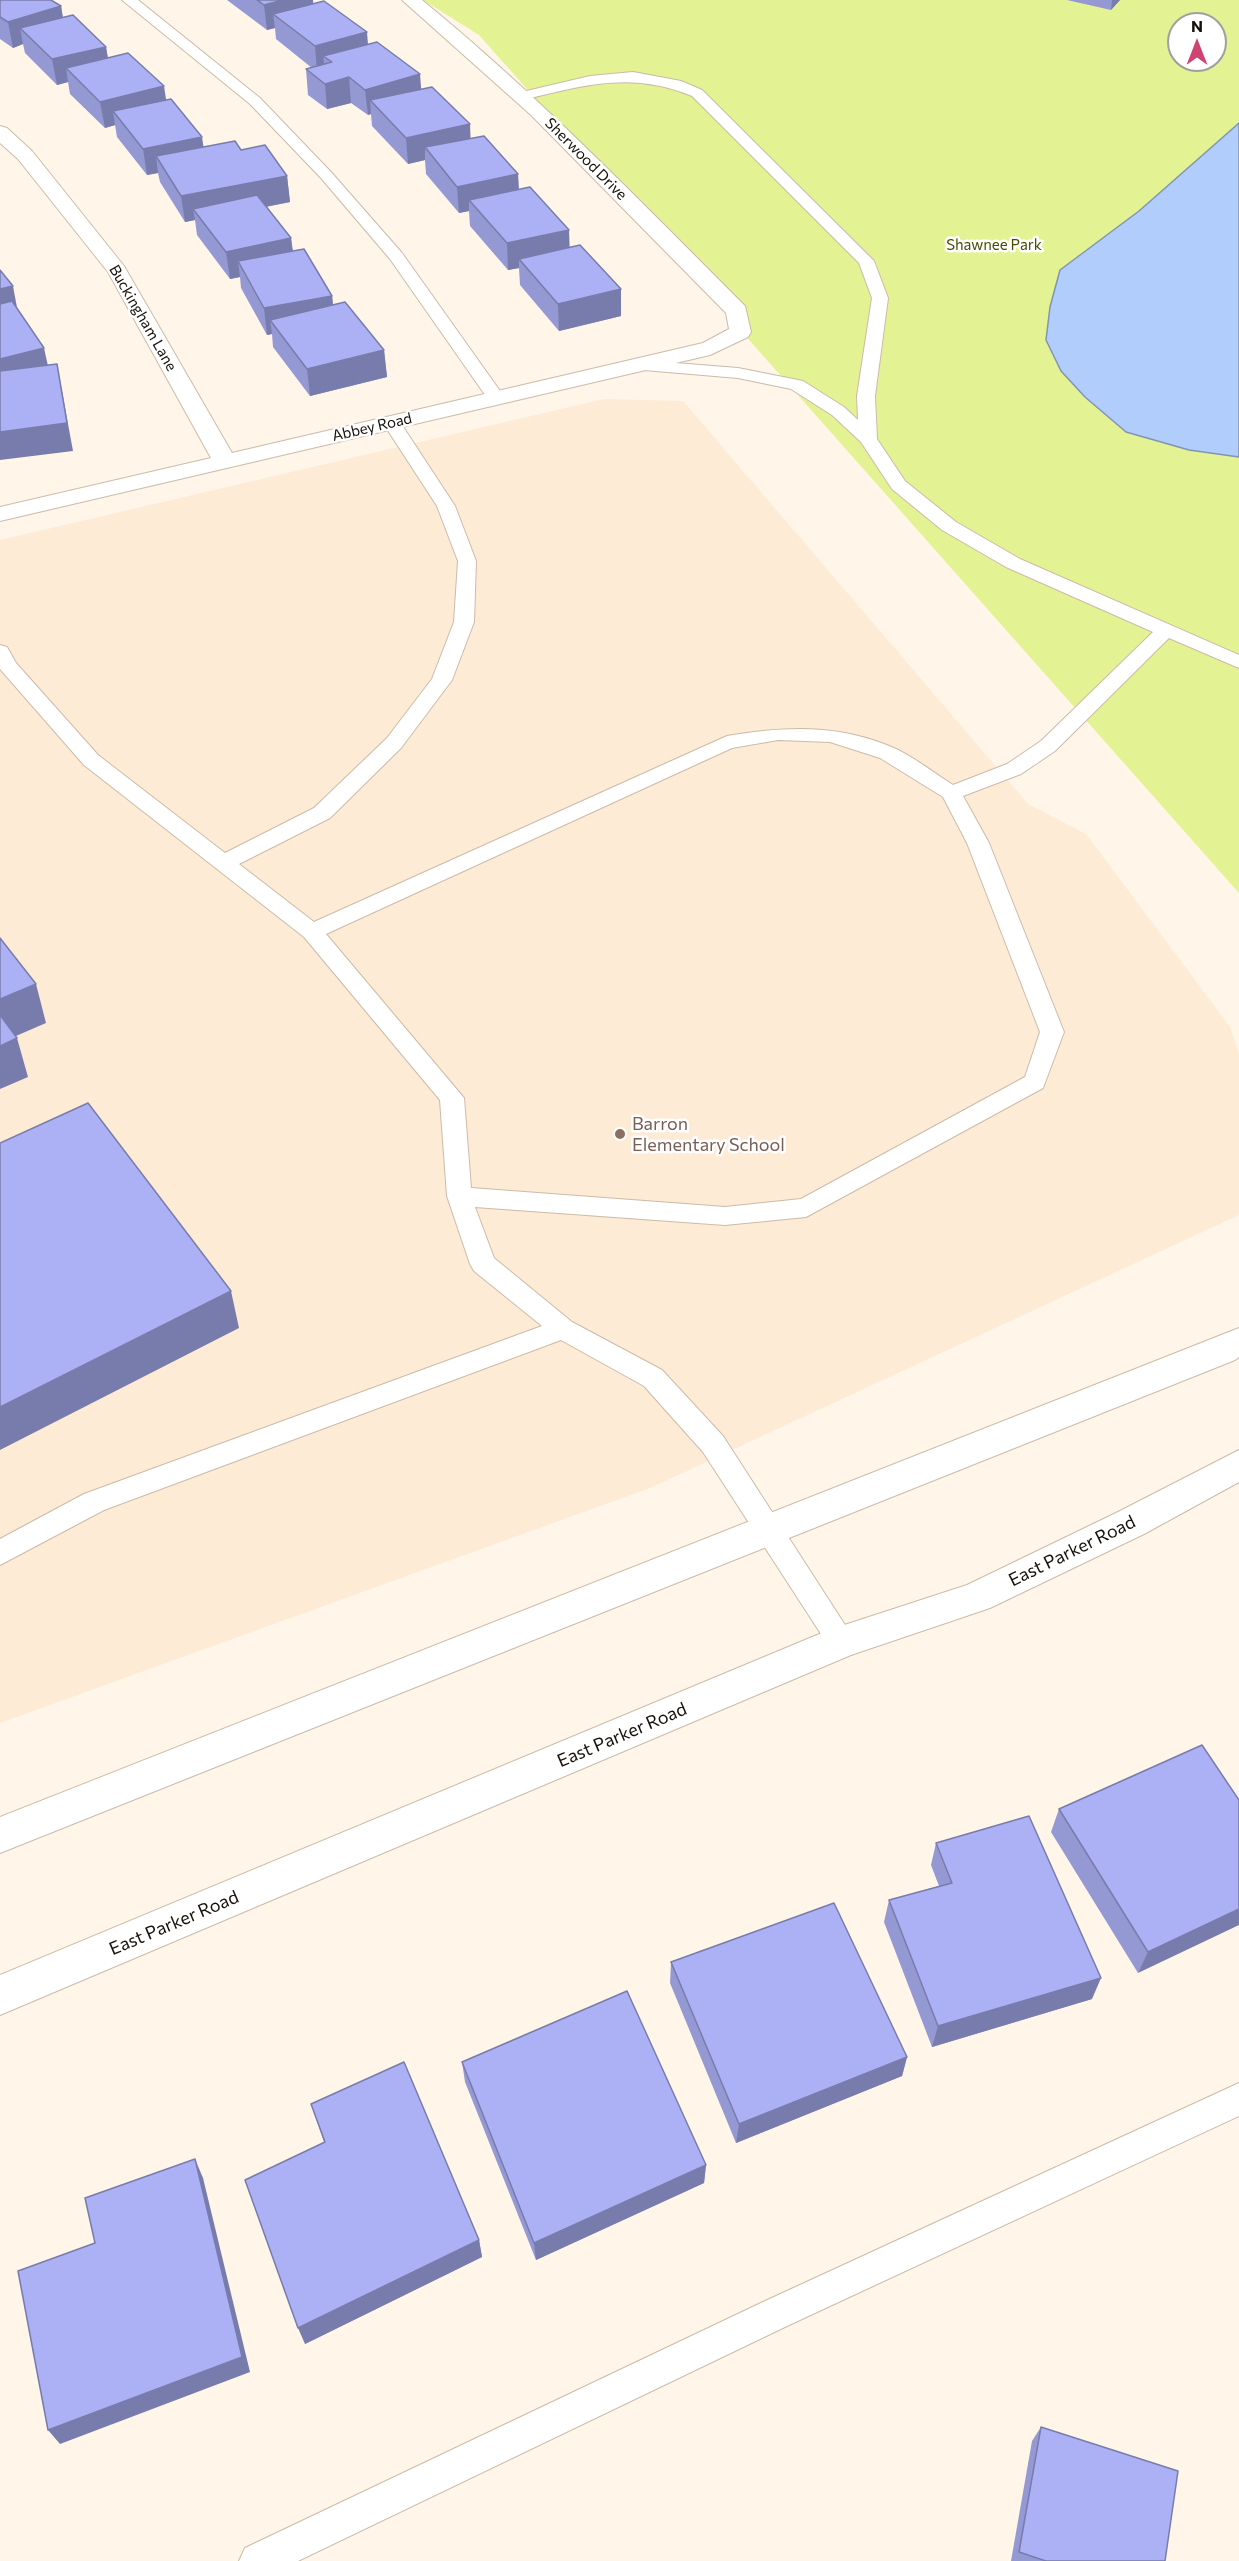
<!DOCTYPE html>
<style>
body{margin:0}
#map{position:relative;width:1239px;height:2561px;overflow:hidden;background:#fff5e9;font-family:Commissioner,sans-serif}
canvas{display:block}
.north{position:absolute;left:1167px;top:12px;width:60px;height:60px;box-sizing:border-box;background:#fff;border:2px solid #a19f9d;border-radius:50%;rotate:0deg;font-size:16px;font-weight:700;line-height:24px;text-align:center;color:#151009}
.north::after{content:'';display:block;margin:auto;width:21px;height:27px;background:#cf4271;clip-path:polygon(50% 0,100% 100%,50% 72%,0 100%)}
</style>
<div id="map">
<canvas width="1239" height="2561"></canvas>
<div class="north">N</div>
</div>
<script>
const ctx = document.querySelector('canvas').getContext('2d');
ctx.lineJoin = 'round';
function fillPath(path, color) { ctx.fillStyle = color; ctx.fill(path, 'evenodd'); }
function stroke(path, color, width, dash) { ctx.strokeStyle = color; ctx.lineWidth = width; ctx.lineCap = dash ? 'butt' : 'round'; ctx.setLineDash(dash || []); ctx.stroke(path); }
function drawText(font, color, halo, rows, align = 'center') {
  ctx.font = font + ' Commissioner,sans-serif'; ctx.lineWidth = 5; ctx.setLineDash([]); ctx.textBaseline = 'middle'; ctx.strokeStyle = halo; ctx.fillStyle = color; for (const [text, x, y, turn = 0] of rows) {
    ctx.save(); ctx.translate(x, y); ctx.rotate((+turn || 0) * Math.PI / 180); ctx.textAlign = isNaN(turn) ? turn : align; if (halo) ctx.strokeText(text, 0, 0); ctx.fillText(text, 0, 0); ctx.restore();
  }
}
fillPath(new Path2D(`
 M 604,399 L 683,401 L 1028,804 L 1086,834 L 1230,1027 L 1239,1053 L 1239,1215 L 650,1488 L 0,1723 L 0,540 Z`), '#fdebd6');
fillPath(new Path2D(`
 M 423,0 L 1239,0 L 1239,893 L 479,35 ZM 1179,24 L 1215,24 L 1215,60 L 1179,60 Z`), '#e3f293');
const water = new Path2D(`
 M 1239,123 L 1239,457 L 1189,450 L 1126,432 L 1085,397 L 1061,371 L 1046,340 L 1050,307 L 1060,270 L 1139,211 Z`);
fillPath(water, '#b1cdfc');
stroke(water, '#8294b3', 1.5);
const service = new Path2D(`
 M 122,0 L 138,0 L 260,98 L 331,172 L 402,253 L 505,398 L 502,402 L 490,402 L 390,259 L 321,178 L 250,104 Z
 M 633,72 L 681,81 L 702,90 L 874,261 L 888,298 L 875,396 L 877,439 L 905,481 L 956,522 L 1020,559 L 1239,655 L 1239,668 L 1169,638 L 1055,751 L 1021,774 L 963,796 L 989,843 L 1064,1032 L 1043,1088 L 806,1217 L 725,1225 L 475,1207 L 494,1258 L 572,1322 L 662,1370 L 723,1436 L 856,1642 L 852,1651 L 842,1655 L 832,1651 L 703,1452 L 644,1386 L 561,1340 L 104,1510 L 0,1565 L 0,1539 L 84,1494 L 542,1326 L 474,1271 L 470,1264 L 447,1196 L 440,1100 L 304,937 L 84,765 L 0,669 L 0,645 L 7,647 L 16,663 L 98,755 L 225,853 L 314,808 L 387,738 L 432,679 L 454,622 L 458,561 L 437,506 L 383,423 L 386,419 L 398,419 L 455,506 L 476,561 L 474,622 L 452,680 L 401,748 L 330,818 L 239,864 L 314,922 L 727,736 C 785,726 839,724 894,748 C 914,757 934,773 953,785 L 1007,764 L 1041,741 L 1153,632 L 1006,567 L 942,530 L 892,489 L 861,442 L 832,415 L 791,389 L 738,378 L 632,369 L 629,365 L 638,360 L 738,368 L 803,381 L 844,407 L 858,420 L 857,396 L 872,298 L 859,263 L 692,96 C 632,71 583,85 523,100 L 516,96 L 518,93 L 590,76 ZM 778,740 L 830,742 L 880,758 L 943,797 L 967,843 L 1040,1032 L 1025,1077 L 801,1199 L 725,1207 L 471,1188 L 464,1098 L 326,934 L 732,748 Z
 M 1239,2083 L 1239,2116 L 787,2326 L 298,2561 L 239,2561 L 245,2548 L 763,2302 Z`);
const minor = new Path2D(`
 M 402,0 L 422,0 C 537,94 640,201 745,306 L 751,332 L 748,337 L 710,355 L 0,521 L 0,507 L 211,458 L 108,272 L 18,159 L 0,143 L 0,126 L 7,128 L 32,151 L 124,266 L 232,453 L 703,343 L 729,329 L 726,313 L 531,115 Z`);
const secondary = new Path2D(`
 M 1239,1328 L 1239,1357 L 1235,1360 L 0,1853 L 0,1817 Z
 M 1239,1450 L 1239,1482 L 1144,1534 L 990,1608 L 851,1655 L 0,2015 L 0,1975 L 829,1630 L 967,1585 L 1118,1512 Z`);
stroke(service, '#cbbba8', 2);
stroke(minor, '#cbbba8', 2);
stroke(secondary, '#cbbba8', 2);
fillPath(service, '#fff');
fillPath(minor, '#fff');
fillPath(secondary, '#fff');
fillPath(new Path2D(`
 M 0,0 L 61,6 L 63,18 L 106,47 L 108,58 L 166,100 L 203,147 L 241,150 L 287,176 L 290,202 L 266,207 L 291,238 L 293,251 L 332,296 L 333,305 L 384,350 L 387,377 L 310,396 L 273,347 L 272,334 L 267,335 L 241,288 L 240,277 L 230,279 L 197,235 L 195,220 L 185,222 L 160,182 L 158,173 L 147,175 L 117,137 L 115,125 L 105,128 L 70,94 L 68,82 L 57,85 L 25,53 L 23,44 L 13,48 L 0,39 Z
 M 227,0 L 313,0 L 313,4 L 368,44 L 421,89 L 470,138 L 518,174 L 519,189 L 570,247 L 621,316 L 559,331 L 520,285 L 519,268 L 508,270 L 470,226 L 469,211 L 459,213 L 426,174 L 425,160 L 408,164 L 372,126 L 371,114 L 368,115 L 351,103 L 327,109 L 308,95 L 306,69 L 312,68 L 276,39 L 275,28 L 267,30 Z
 M 1067,0 L 1120,0 L 1111,10 Z
 M 1239,1800 L 1138,1973 L 1051,1832 L 1059,1809 Z
 M 936,1843 L 1092,1999 L 932,2047 L 884,1922 L 889,1900 L 939,1886 L 931,1865 Z
 M 671,1962 L 907,2057 L 902,2076 L 736,2143 L 670,1983 Z
 M 462,2062 L 706,2165 L 704,2183 L 536,2260 L 465,2082 Z
 M 311,2104 L 479,2240 L 482,2257 L 305,2344 L 324,2142 Z
 M 1041,2427 L 1165,2561 L 1011,2561 L 1032,2441 Z`), '#9498d3');
fillPath(new Path2D(`
 M 283,0 L 313,0 L 314,17 L 273,14 L 275,28 L 267,30 L 264,5 Z
 M 1112,0 L 1120,0 L 1111,10 Z
 M 61,6 L 65,31 L 20,28 L 23,44 L 13,48 L 8,22 Z
 M 367,32 L 369,57 L 323,56 L 325,69 L 317,71 L 315,46 Z
 M 106,47 L 110,72 L 66,68 L 68,82 L 57,85 L 52,59 Z
 M 420,74 L 422,100 L 370,100 L 371,114 L 368,115 L 365,90 Z
 M 349,77 L 351,103 L 327,109 L 325,84 Z
 M 164,86 L 168,112 L 113,111 L 115,125 L 105,128 L 100,102 Z
 M 470,124 L 471,150 L 425,147 L 425,160 L 408,164 L 406,138 Z
 M 202,137 L 206,163 L 156,156 L 158,173 L 147,175 L 143,149 Z
 M 518,174 L 519,201 L 469,200 L 469,211 L 459,213 L 457,187 Z
 M 287,176 L 290,202 L 201,219 L 193,209 L 195,220 L 185,222 L 181,196 Z
 M 569,230 L 570,257 L 519,259 L 519,268 L 508,270 L 507,243 Z
 M 291,238 L 294,264 L 238,261 L 240,277 L 230,279 L 226,252 Z
 M 13,286 L 18,313 L 0,318 L 0,289 Z
 M 621,289 L 621,316 L 559,331 L 558,304 Z
 M 332,296 L 335,323 L 270,320 L 272,334 L 267,335 L 264,308 Z
 M 44,348 L 50,375 L 0,387 L 0,359 Z
 M 384,350 L 387,377 L 310,396 L 307,369 Z
 M 57,364 L 73,451 L 0,460 L 0,432 Z
 M 36,984 L 46,1023 L 2,1042 L 0,1034 L 0,999 Z
 M 17,1038 L 28,1077 L 0,1089 L 0,1046 Z
 M 231,1291 L 239,1328 L 0,1450 L 0,1407 Z
 M 1239,1909 L 1239,1925 L 1138,1973 L 1148,1952 Z
 M 1101,1978 L 1092,1999 L 932,2047 L 938,2026 Z
 M 907,2057 L 902,2076 L 736,2143 L 739,2124 Z
 M 195,2159 L 203,2178 L 250,2372 L 60,2444 L 48,2430 Z
 M 706,2165 L 704,2183 L 536,2260 L 534,2243 Z
 M 479,2240 L 482,2257 L 305,2344 L 298,2328 Z`), '#787cac');
const building = new Path2D(`
 M 0,0 L 51,0 L 61,6 L 8,22 L 0,17 Z
 M 257,0 L 283,0 L 264,5 Z
 M 324,1 L 367,32 L 315,46 L 273,14 Z
 M 73,15 L 106,47 L 52,59 L 20,28 Z
 M 377,42 L 420,74 L 365,90 L 349,77 L 325,84 L 306,69 L 332,62 L 323,56 Z
 M 128,53 L 164,86 L 100,102 L 66,68 Z
 M 432,87 L 470,124 L 406,138 L 370,100 Z
 M 171,99 L 202,137 L 143,149 L 113,111 Z
 M 484,136 L 518,174 L 457,187 L 425,147 Z
 M 235,141 L 241,150 L 265,145 L 287,176 L 181,196 L 156,156 Z
 M 530,187 L 569,230 L 507,243 L 469,200 Z
 M 257,195 L 291,238 L 226,252 L 193,209 Z
 M 580,245 L 621,289 L 558,304 L 519,259 Z
 M 304,249 L 332,296 L 264,308 L 238,261 Z
 M 0,270 L 13,286 L 0,289 Z
 M 12,301 L 44,348 L 0,359 L 0,304 Z
 M 345,302 L 384,350 L 307,369 L 270,320 Z
 M 57,364 L 67,423 L 0,432 L 0,371 Z
 M 0,938 L 36,984 L 0,999 Z
 M 0,1015 L 17,1038 L 0,1046 Z
 M 88,1103 L 231,1291 L 0,1407 L 0,1143 Z
 M 1202,1745 L 1239,1800 L 1239,1909 L 1148,1952 L 1059,1809 Z
 M 1029,1816 L 1101,1978 L 938,2026 L 889,1900 L 952,1883 L 936,1843 Z
 M 834,1903 L 907,2057 L 739,2124 L 671,1962 Z
 M 627,1991 L 706,2165 L 534,2243 L 462,2062 Z
 M 404,2062 L 479,2240 L 298,2328 L 245,2180 L 325,2142 L 311,2104 Z
 M 195,2159 L 242,2357 L 48,2430 L 18,2271 L 95,2243 L 85,2198 Z
 M 1041,2427 L 1178,2471 L 1165,2561 L 1046,2561 L 1019,2552 Z`);
fillPath(building, '#acb1f5');
stroke(building, '#787cac', 1.5);
for (const [x, y, r, color] of [
 [620,1134,6,"#8d6e63"]
]) { const dot = new Path2D(); dot.arc(x, y, r, 0, 2 * Math.PI); ctx.fillStyle = color; ctx.fill(dot); stroke(dot, '#fff', 2); }
drawText('15px', '#151009', '#fff', [
 ["Sherwood Drive",586,159,45],
 ["Buckingham Lane",143,318,60],
 ["Abbey Road",372,427,-13]
]);
drawText('15px', '#464d03', '#fff', [
 ["Shawnee Park",994,245]
]);
drawText('18px', '#785e54', '#fff', [
 ["Barron",632,1124],
 ["Elementary School",632,1145]
], 'left');
drawText('18px', '#151009', '#fff', [
 ["East Parker Road",1072,1551,-26],
 ["East Parker Road",622,1735,-23],
 ["East Parker Road",174,1923,-23]
]);
</script>
